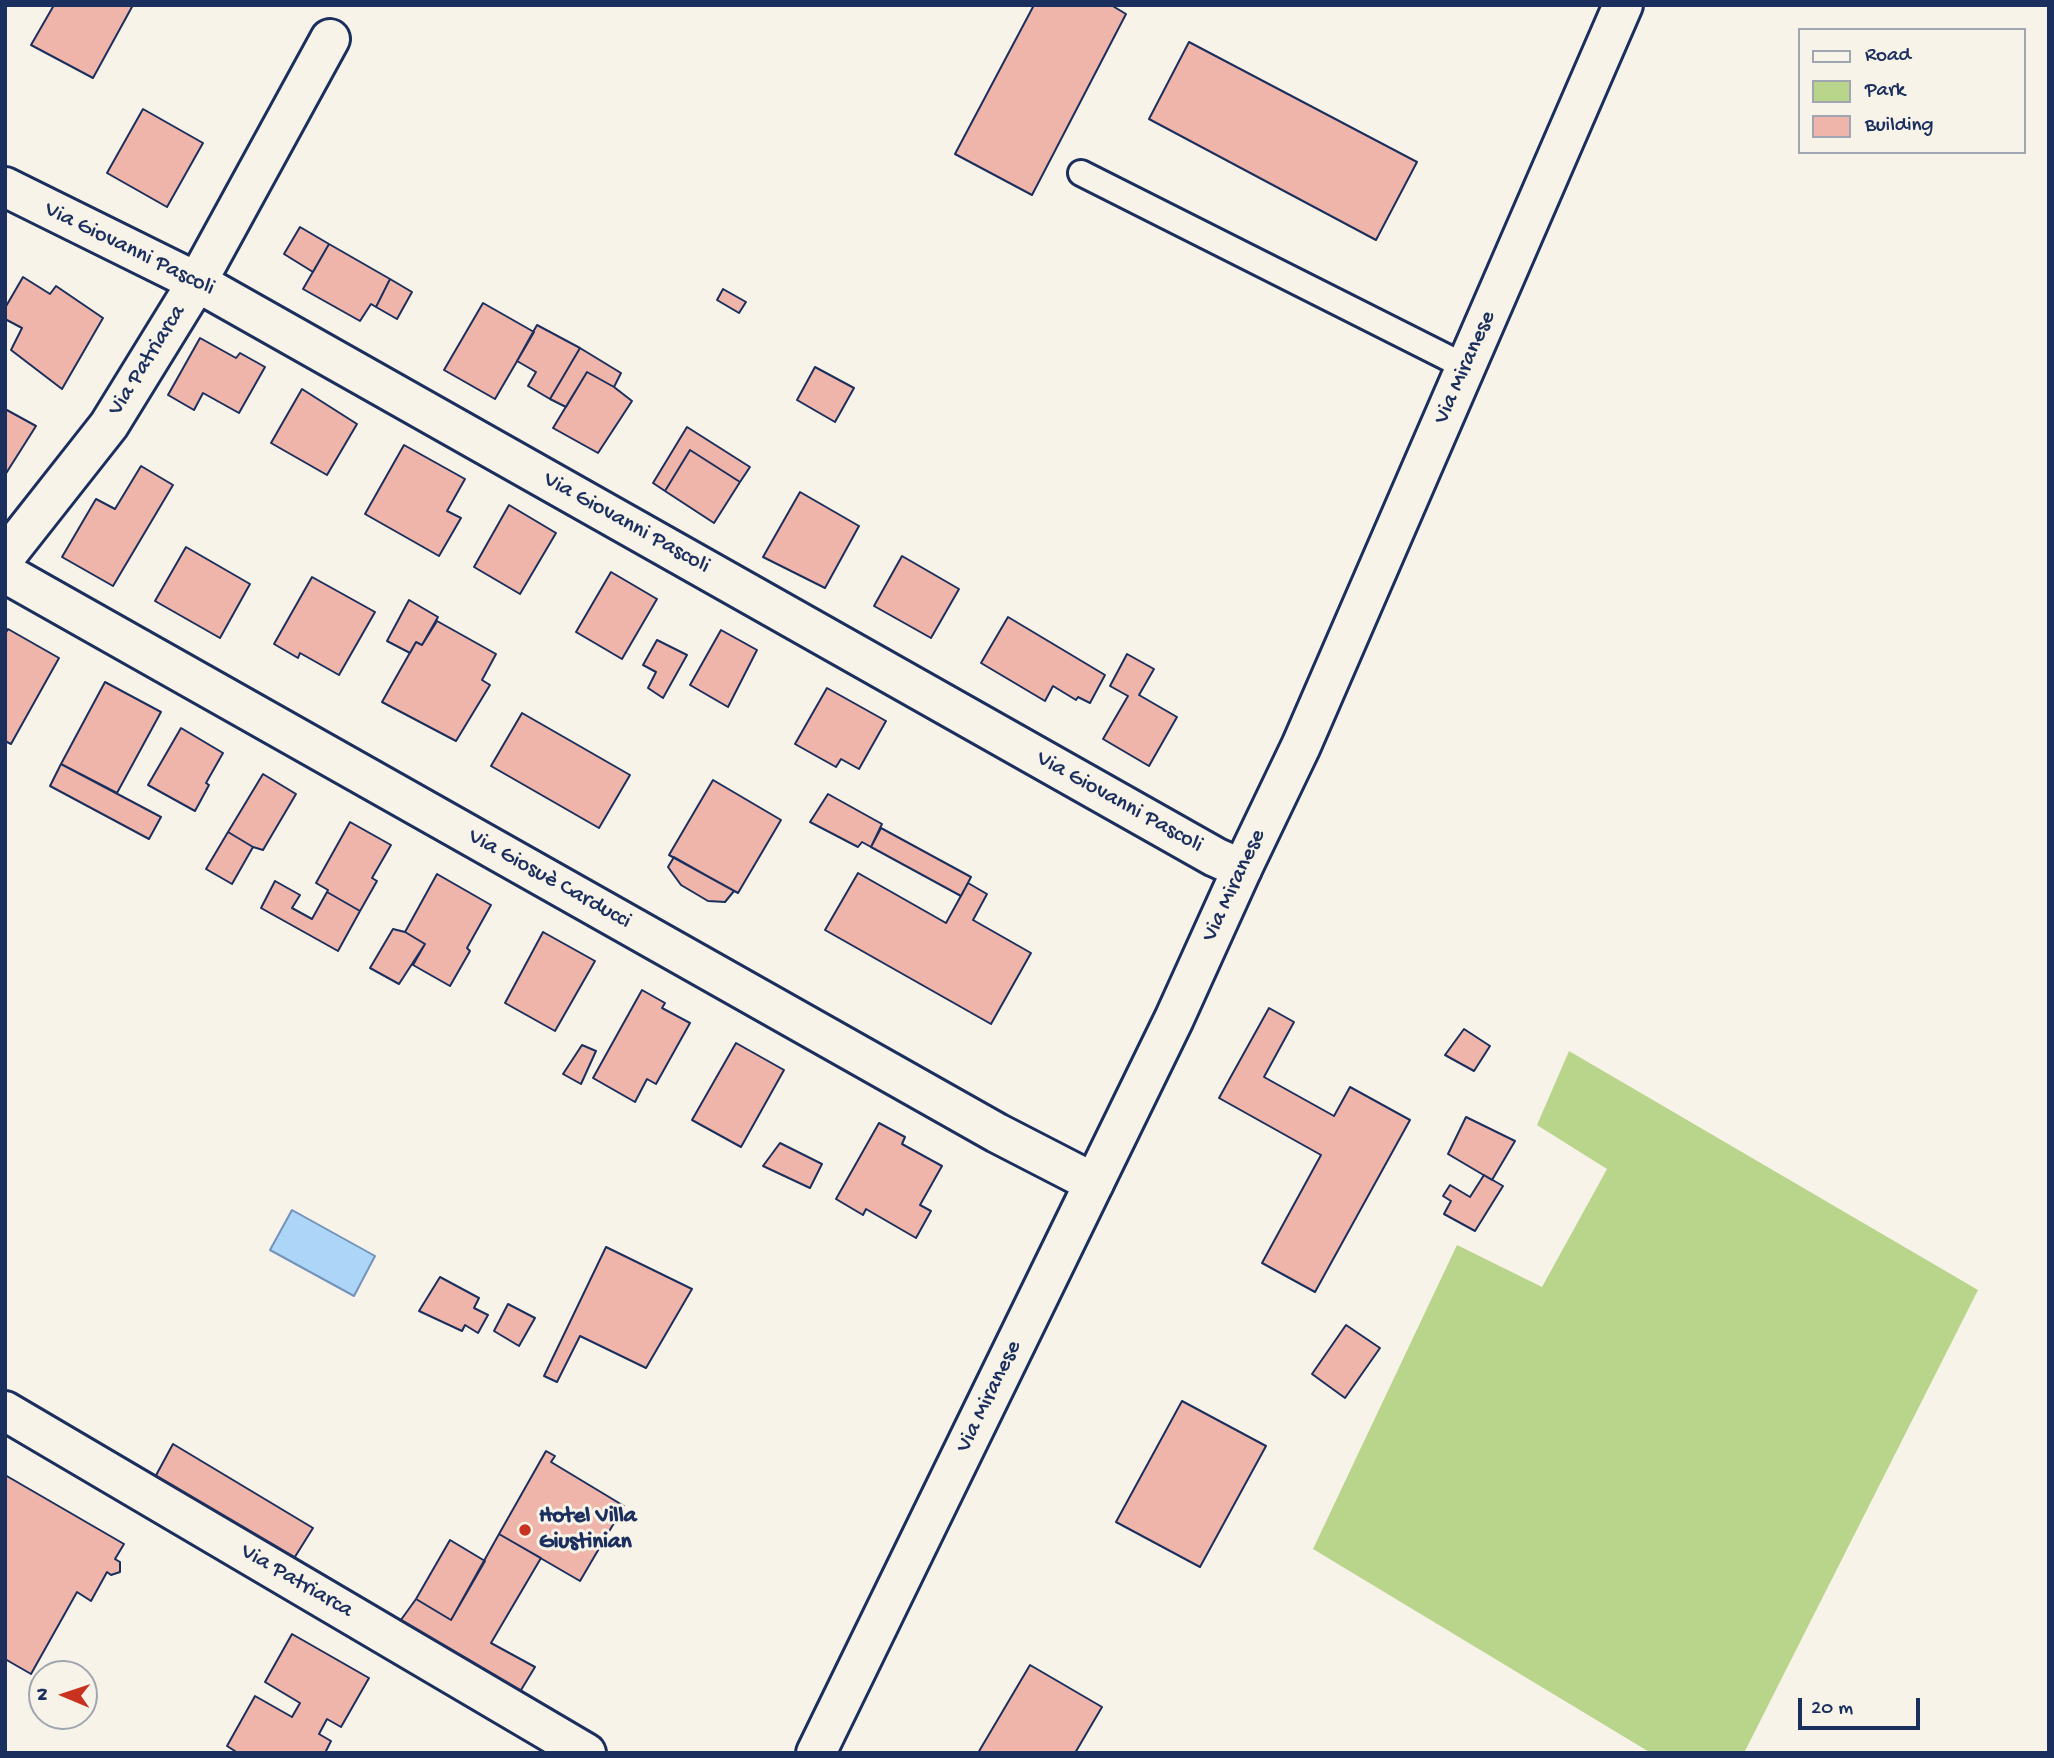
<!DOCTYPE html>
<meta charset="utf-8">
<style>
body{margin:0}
#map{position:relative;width:2054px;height:1758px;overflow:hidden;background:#f7f3e8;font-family:"Gochi Hand",sans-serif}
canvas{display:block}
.frame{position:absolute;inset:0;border:7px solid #1b2f5e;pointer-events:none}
.legend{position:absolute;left:1798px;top:28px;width:228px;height:126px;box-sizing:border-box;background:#f7f3e8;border:2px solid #9fa5b1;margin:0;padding:9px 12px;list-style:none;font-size:21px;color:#1b2f5e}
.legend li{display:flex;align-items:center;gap:14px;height:35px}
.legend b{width:35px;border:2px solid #9fa5b1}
.north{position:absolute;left:28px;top:1660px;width:70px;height:70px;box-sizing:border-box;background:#f7f3e8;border:2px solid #9fa5b1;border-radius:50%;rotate:272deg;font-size:19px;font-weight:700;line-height:28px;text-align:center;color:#1b2f5e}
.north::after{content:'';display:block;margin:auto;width:24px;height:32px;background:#c8321e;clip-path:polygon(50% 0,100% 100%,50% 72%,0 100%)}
.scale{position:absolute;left:1798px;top:1698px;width:122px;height:32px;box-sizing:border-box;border:4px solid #1b2f5e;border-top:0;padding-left:9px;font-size:21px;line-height:24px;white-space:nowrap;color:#1b2f5e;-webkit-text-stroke:5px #f7f3e8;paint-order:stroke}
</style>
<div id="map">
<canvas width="2054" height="1758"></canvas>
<div class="frame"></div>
<ul class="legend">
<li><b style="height:9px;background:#f7f3e8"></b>Road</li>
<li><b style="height:19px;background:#b9d48b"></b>Park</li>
<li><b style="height:19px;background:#efb5aa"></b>Building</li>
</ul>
<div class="north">N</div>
<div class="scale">20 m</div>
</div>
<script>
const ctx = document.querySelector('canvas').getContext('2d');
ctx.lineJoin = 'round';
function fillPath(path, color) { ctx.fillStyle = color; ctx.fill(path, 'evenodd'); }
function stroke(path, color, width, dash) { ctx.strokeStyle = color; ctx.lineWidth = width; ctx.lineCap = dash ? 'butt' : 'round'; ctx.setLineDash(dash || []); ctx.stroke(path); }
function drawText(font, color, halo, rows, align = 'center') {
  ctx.font = font + ' "Gochi Hand",sans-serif'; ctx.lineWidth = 6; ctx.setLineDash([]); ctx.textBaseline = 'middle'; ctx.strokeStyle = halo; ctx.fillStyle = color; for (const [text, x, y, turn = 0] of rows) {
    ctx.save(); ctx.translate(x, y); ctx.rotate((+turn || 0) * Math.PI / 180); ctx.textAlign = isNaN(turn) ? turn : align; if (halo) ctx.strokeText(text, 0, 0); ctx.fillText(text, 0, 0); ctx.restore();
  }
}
fillPath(new Path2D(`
 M 1569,1051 L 1978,1290 L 1744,1753 L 1651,1753 L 1313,1549 L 1457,1245 L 1542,1287 L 1607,1169 L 1537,1125 Z`), '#b9d48b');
const water = new Path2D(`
 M 292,1210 L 375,1256 L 354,1296 L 270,1250 Z`);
fillPath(water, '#add5f7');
stroke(water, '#7393ba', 2);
const building = new Path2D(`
 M 54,5 L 133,5 L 93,78 L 31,45 Z
 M 1034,5 L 1111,5 L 1126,14 L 1032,195 L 955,154 Z
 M 1189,42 L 1417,162 L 1376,240 L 1149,119 Z
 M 143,109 L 203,143 L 167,207 L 107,173 Z
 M 300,227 L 329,244 L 313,272 L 284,254 Z
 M 329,244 L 390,279 L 376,307 L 371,304 L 360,321 L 303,289 Z
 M 23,277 L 50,294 L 56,286 L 103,318 L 62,389 L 11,350 L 22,328 L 5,319 L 5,308 Z
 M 390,279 L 412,292 L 397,319 L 376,307 Z
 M 723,289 L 746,302 L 739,313 L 717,300 Z
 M 483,303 L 534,332 L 495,399 L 444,370 Z
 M 537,325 L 580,348 L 550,399 L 528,386 L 536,372 L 517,361 Z
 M 200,338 L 236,358 L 240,353 L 265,367 L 239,413 L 203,393 L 194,410 L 168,395 Z
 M 580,348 L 621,373 L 614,387 L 587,372 L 566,407 L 550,399 Z
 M 815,367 L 854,388 L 835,422 L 797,400 Z
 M 587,372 L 614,387 L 632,401 L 598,453 L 553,428 Z
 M 302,389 L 357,424 L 327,475 L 271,443 Z
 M 5,409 L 36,426 L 5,475 Z
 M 687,427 L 750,467 L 740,482 L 690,450 L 665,491 L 653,483 Z
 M 404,445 L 465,479 L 447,511 L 461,518 L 439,556 L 365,514 Z
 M 690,450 L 740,482 L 714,523 L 665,491 Z
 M 141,466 L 173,485 L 113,586 L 62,557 L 96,499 L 115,509 Z
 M 800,492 L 859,526 L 825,588 L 763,557 Z
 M 509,505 L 556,533 L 520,594 L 474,567 Z
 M 186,547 L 250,584 L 220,638 L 155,601 Z
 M 902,556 L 959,589 L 931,638 L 874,606 Z
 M 611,572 L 657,599 L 622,659 L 576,632 Z
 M 312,577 L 375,612 L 339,675 L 300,653 L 298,658 L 274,644 Z
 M 409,600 L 438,617 L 422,645 L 416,642 L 410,653 L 387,641 Z
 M 1008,617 L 1105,675 L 1090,703 L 1078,697 L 1076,700 L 1053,686 L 1045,701 L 981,663 Z
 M 437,621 L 496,654 L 482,680 L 490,685 L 456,741 L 382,702 L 416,642 L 422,645 Z
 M 8,629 L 59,658 L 11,744 L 5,741 L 5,634 Z
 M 721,630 L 757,650 L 728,707 L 690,685 Z
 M 657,640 L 687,655 L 663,698 L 648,688 L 656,672 L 643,665 Z
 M 1127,654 L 1154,669 L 1139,695 L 1177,717 L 1149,766 L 1103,739 L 1128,696 L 1110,686 Z
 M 105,682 L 161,712 L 117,793 L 61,764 Z
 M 827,688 L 886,721 L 859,769 L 841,759 L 836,767 L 795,744 Z
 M 522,713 L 630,775 L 599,828 L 491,766 Z
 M 181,728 L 223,753 L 206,783 L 209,785 L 195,811 L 148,785 Z
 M 61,764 L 161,817 L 149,839 L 50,786 Z
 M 263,774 L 296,794 L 263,850 L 253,847 L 228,832 Z
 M 713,780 L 781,820 L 738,893 L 669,855 Z
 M 828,794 L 882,824 L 871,847 L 862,842 L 858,847 L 810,822 Z
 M 350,822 L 391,845 L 372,878 L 377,881 L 360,911 L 327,892 L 328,890 L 316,883 Z
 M 881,828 L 971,877 L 961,896 L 871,847 Z
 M 228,832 L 253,847 L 232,884 L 206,869 Z
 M 674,857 L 734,891 L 725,902 L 708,901 L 681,885 L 668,867 Z
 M 858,873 L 946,923 L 968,883 L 987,894 L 973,920 L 1031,953 L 991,1024 L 825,930 Z
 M 437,874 L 491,905 L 467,948 L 470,951 L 450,986 L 413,965 L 425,944 L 405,932 Z
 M 275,881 L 300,895 L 292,908 L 312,919 L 327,892 L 360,911 L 338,951 L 261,908 Z
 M 393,929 L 405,932 L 425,944 L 399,984 L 370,968 Z
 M 543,932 L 595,961 L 555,1031 L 505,1003 Z
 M 642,990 L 665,1003 L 662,1008 L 690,1023 L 656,1084 L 647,1079 L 635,1102 L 593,1078 Z
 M 1269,1008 L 1294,1022 L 1264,1077 L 1334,1116 L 1350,1087 L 1410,1120 L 1315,1292 L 1262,1263 L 1321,1155 L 1219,1098 Z
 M 1464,1029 L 1490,1046 L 1474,1071 L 1445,1055 Z
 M 736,1043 L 784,1070 L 741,1147 L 692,1120 Z
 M 582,1045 L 596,1051 L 581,1084 L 563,1074 Z
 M 1466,1117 L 1515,1141 L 1492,1180 L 1448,1154 Z
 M 879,1123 L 905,1137 L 902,1144 L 942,1166 L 920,1205 L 931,1211 L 916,1238 L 866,1209 L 863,1215 L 836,1199 Z
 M 780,1143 L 822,1164 L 810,1188 L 763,1166 Z
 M 1484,1175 L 1503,1186 L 1475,1231 L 1444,1214 L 1451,1201 L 1443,1196 L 1450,1185 L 1470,1197 Z
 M 606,1247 L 692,1289 L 646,1368 L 580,1336 L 557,1382 L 544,1376 Z
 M 440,1277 L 479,1298 L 474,1308 L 488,1315 L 478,1333 L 465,1325 L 462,1331 L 419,1311 Z
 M 508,1304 L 535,1318 L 519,1346 L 494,1331 Z
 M 1346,1325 L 1380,1348 L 1345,1398 L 1312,1374 Z
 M 1182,1401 L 1266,1446 L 1200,1567 L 1116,1522 Z
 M 173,1444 L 313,1528 L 293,1560 L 154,1479 Z
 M 546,1451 L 555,1456 L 551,1462 L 624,1506 L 580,1581 L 499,1534 Z
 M 5,1475 L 124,1544 L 115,1559 L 120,1562 L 120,1572 L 111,1575 L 107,1572 L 91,1601 L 77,1592 L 31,1674 L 5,1659 Z
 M 499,1534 L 541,1558 L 491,1643 L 535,1667 L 518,1695 L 398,1624 L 416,1599 L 451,1620 Z
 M 450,1540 L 485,1561 L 451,1620 L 416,1599 Z
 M 292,1634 L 369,1678 L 341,1727 L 327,1719 L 319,1734 L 331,1741 L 325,1753 L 238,1753 L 227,1746 L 255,1696 L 292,1717 L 300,1703 L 265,1682 Z
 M 1030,1665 L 1102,1707 L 1075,1753 L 978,1753 Z`);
fillPath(building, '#efb5aa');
stroke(building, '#1b2f5e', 2);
const lane = new Path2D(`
 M 1081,173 L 1466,367`);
const street = new Path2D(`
 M 5,187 L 197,282 L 1215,857 L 1242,869
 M 5,557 L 109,425 L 197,282 L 330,39
 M 5,573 L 997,1133 L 1094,1183
 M 5,1411 L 586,1753`);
const secondary = new Path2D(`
 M 816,1753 L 1174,1019 L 1242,869 L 1301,746 L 1623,5`);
stroke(lane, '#1b2f5e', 30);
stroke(street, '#1b2f5e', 44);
stroke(secondary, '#1b2f5e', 44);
stroke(lane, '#f7f3e8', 24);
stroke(street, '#f7f3e8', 38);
stroke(secondary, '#f7f3e8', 38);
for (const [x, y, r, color] of [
 [525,1530,7,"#c8321e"]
]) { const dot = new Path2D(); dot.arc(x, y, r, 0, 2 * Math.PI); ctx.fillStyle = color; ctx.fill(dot); stroke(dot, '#f7f3e8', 2.5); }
drawText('23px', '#1b2f5e', '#f7f3e8', [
 ["Via Giovanni Pascoli",129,250,26],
 ["Via Patriarca",148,361,-58],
 ["Via Miranese",1466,368,-66],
 ["Via Giovanni Pascoli",626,524,29],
 ["Via Giovanni Pascoli",1119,803,29],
 ["Via Giosuè Carducci",549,880,29],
 ["Via Miranese",1235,886,-65],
 ["Via Miranese",990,1397,-64],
 ["Via Patriarca",296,1582,30]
]);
drawText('bold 23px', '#1b2f5e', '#f7f3e8', [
 ["Hotel Villa",539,1517],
 ["Giustinian",539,1543]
], 'left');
</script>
